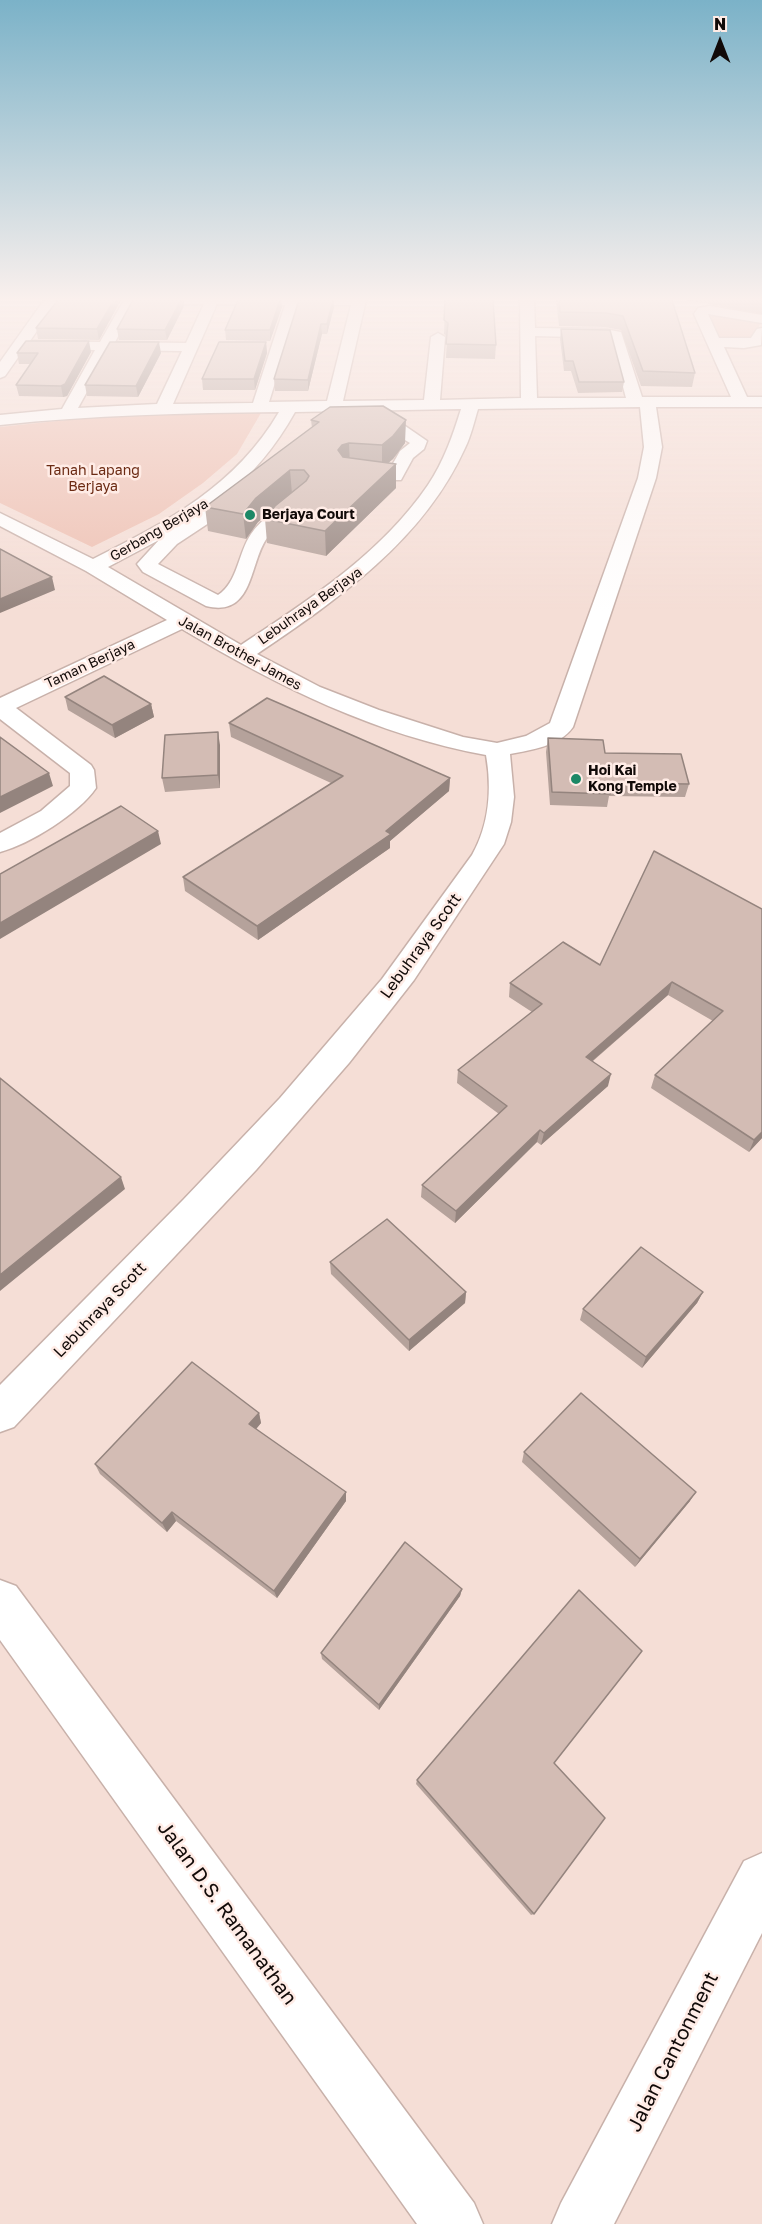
<!DOCTYPE html>
<style>
body{margin:0}
#map{position:relative;width:762px;height:2224px;overflow:hidden;background:#f5ded6;font-family:"Golos Text",sans-serif}
canvas{display:block}
.north{position:absolute;left:690px;top:12px;width:60px;height:60px;-webkit-text-stroke:4px #ffece6;paint-order:stroke;rotate:0deg;font-size:16px;font-weight:700;line-height:24px;text-align:center;color:#110a08}
.north::after{content:'';display:block;margin:auto;width:21px;height:27px;background:#110a08;clip-path:polygon(50% 0,100% 100%,50% 72%,0 100%)}
</style>
<div id="map">
<canvas width="762" height="2224"></canvas>
<div class="north">N</div>
</div>
<script>
const ctx = document.querySelector('canvas').getContext('2d');
ctx.lineJoin = 'round';
function fillPath(path, color) { ctx.fillStyle = color; ctx.fill(path, 'evenodd'); }
function stroke(path, color, width, dash) { ctx.strokeStyle = color; ctx.lineWidth = width; ctx.lineCap = dash ? 'butt' : 'round'; ctx.setLineDash(dash || []); ctx.stroke(path); }
function drawText(font, color, halo, rows, align = 'center') {
  ctx.font = font + ' "Golos Text",sans-serif'; ctx.lineWidth = 5; ctx.setLineDash([]); ctx.textBaseline = 'middle'; ctx.strokeStyle = halo; ctx.fillStyle = color; for (const [text, x, y, turn = 0] of rows) {
    ctx.save(); ctx.translate(x, y); ctx.rotate((+turn || 0) * Math.PI / 180); ctx.textAlign = isNaN(turn) ? turn : align; if (halo) ctx.strokeText(text, 0, 0); ctx.fillText(text, 0, 0); ctx.restore();
  }
}
fillPath(new Path2D(`
 M 714,313 L 760,321 L 761,323 L 751,339 L 719,340 L 708,316 Z
 M 261,413 L 237,454 L 203,483 L 159,514 L 92,547 L 0,503 L 0,427 L 123,414 Z`), '#eec0b2');
const minor = new Path2D(`
 M 49,300 L 68,300 L 52,309 L 30,341 L 100,342 L 124,300 L 138,300 L 115,342 L 186,343 L 204,304 L 175,304 L 168,300 L 366,300 L 343,401 L 424,400 L 431,337 L 438,333 L 445,337 L 440,400 L 521,398 L 520,300 L 534,300 L 535,328 L 604,329 L 621,332 L 642,397 L 731,397 L 694,314 L 698,308 L 710,306 L 762,315 L 762,323 L 708,314 L 719,338 L 751,338 L 757,329 L 762,328 L 761,345 L 744,348 L 724,347 L 747,397 L 762,397 L 762,407 L 656,407 L 662,447 L 656,478 L 573,727 C 560,746 531,750 510,754 L 514,797 L 511,822 L 504,844 L 414,980 L 349,1063 L 256,1170 L 14,1427 L 0,1432 L 0,1385 L 183,1200 L 280,1098 L 382,979 L 472,855 C 489,825 492,789 486,755 C 376,735 277,686 182,629 L 16,708 L 91,765 L 94,770 L 96,788 C 78,814 30,844 0,852 L 0,833 L 41,811 L 70,786 L 70,773 L 0,719 L 0,698 L 167,620 L 86,571 L 0,526 L 0,513 L 93,559 C 167,522 236,486 279,412 C 186,413 93,415 0,425 L 0,415 L 62,409 L 95,350 L 24,349 L 5,376 L 0,378 L 0,362 L 42,303 ZM 217,304 L 285,305 L 253,403 L 173,404 ZM 299,305 L 351,305 L 327,401 L 269,402 ZM 535,336 L 610,338 L 626,398 L 537,398 ZM 110,350 L 182,351 L 157,404 L 78,408 ZM 640,407 L 644,447 L 638,478 L 550,723 L 526,736 L 497,743 L 463,737 L 379,710 L 320,687 L 257,654 C 338,599 423,541 465,448 C 471,436 474,422 478,409 ZM 461,409 C 453,435 444,461 428,485 C 381,554 309,600 241,645 L 108,567 L 159,540 L 137,564 L 143,572 L 206,606 C 254,618 249,563 267,538 C 277,525 293,515 305,504 L 308,500 L 305,496 L 293,496 C 279,508 261,519 251,534 C 238,553 238,582 218,595 L 158,564 L 177,544 L 224,513 L 226,504 L 222,499 C 253,474 276,446 295,412 Z
 M 365,417 L 395,419 L 427,441 L 424,449 L 413,458 L 401,480 L 389,480 L 386,476 L 400,451 L 410,443 L 385,428 L 359,426 L 357,422 Z
 M 0,1580 L 16,1586 L 474,2203 L 483,2224 L 417,2224 L 0,1640 Z`);
const major = new Path2D(`
 M 762,1853 L 762,1933 L 614,2224 L 552,2224 L 561,2203 L 744,1861 Z`);
stroke(minor, '#c8b1aa', 3);
stroke(major, '#c8b1aa', 3);
fillPath(minor, '#fff');
fillPath(major, '#fff');
fillPath(new Path2D(`
 M 58,300 L 121,300 L 99,340 L 38,339 L 36,328 Z
 M 299,300 L 334,300 L 334,307 L 327,334 L 322,334 L 308,391 L 275,391 L 274,379 Z
 M 445,300 L 496,345 L 495,359 L 446,358 L 447,337 L 444,334 Z
 M 556,300 L 672,300 L 695,373 L 692,387 L 641,386 L 621,330 L 604,327 L 559,326 Z
 M 687,300 L 762,300 L 762,314 Z
 M 184,306 L 167,340 L 119,340 L 117,329 Z
 M 282,307 L 270,341 L 226,340 L 225,330 Z
 M 561,329 L 624,382 L 622,392 L 578,393 L 571,371 L 564,371 L 560,339 Z
 M 266,342 L 267,353 L 255,390 L 203,390 L 202,379 Z
 M 91,352 L 67,396 L 63,397 L 19,396 L 16,385 L 31,364 L 19,364 L 17,353 Z
 M 161,353 L 138,397 L 87,396 L 85,385 Z
 M 311,420 L 405,443 L 393,459 L 388,463 L 396,488 L 326,556 L 267,543 L 265,519 L 270,512 L 258,522 L 246,539 L 208,531 L 205,507 L 312,428 Z
 M 65,697 L 151,704 L 154,717 L 115,738 L 68,710 Z
 M 229,723 L 450,778 L 449,791 L 390,841 L 390,848 L 258,940 L 185,891 L 183,877 L 331,783 L 231,737 Z
 M 548,738 L 605,753 L 689,784 L 685,797 L 609,796 L 607,807 L 550,805 L 546,752 Z
 M 220,745 L 220,788 L 165,792 L 162,778 Z
 M 762,909 L 762,1138 L 749,1152 L 651,1088 L 655,1075 L 713,1021 L 668,995 L 593,1061 L 608,1086 L 541,1145 L 537,1142 L 455,1223 L 421,1197 L 422,1185 L 499,1114 L 457,1083 L 458,1070 L 532,1012 L 509,997 L 510,983 L 600,965 Z
 M 330,1262 L 466,1292 L 465,1303 L 409,1351 L 331,1274 Z
 M 703,1292 L 697,1303 L 642,1368 L 580,1320 L 583,1309 Z
 M 259,1413 L 261,1423 L 256,1429 L 346,1501 L 277,1598 L 176,1521 L 167,1532 L 100,1474 L 95,1464 Z
 M 524,1452 L 690,1501 L 635,1567 L 522,1462 Z
 M 462,1589 L 460,1596 L 379,1710 L 322,1659 L 321,1653 Z
 M 417,1780 L 534,1914 L 531,1915 L 416,1784 Z`), '#b5a29b');
fillPath(new Path2D(`
 M 114,300 L 121,300 L 99,340 L 97,329 Z
 M 181,300 L 184,300 L 184,306 L 167,340 L 165,330 Z
 M 280,300 L 281,300 L 282,307 L 270,341 L 270,330 Z
 M 333,300 L 334,300 L 334,307 L 327,334 L 327,324 Z
 M 321,324 L 322,334 L 308,391 L 308,380 Z
 M 89,341 L 91,352 L 67,396 L 63,397 L 61,386 Z
 M 159,342 L 161,353 L 138,397 L 136,386 Z
 M 266,342 L 267,353 L 255,390 L 254,379 Z
 M 406,420 L 405,443 L 393,459 L 382,468 L 382,445 Z
 M 349,443 L 350,467 L 338,450 L 342,445 Z
 M 396,464 L 396,488 L 326,556 L 325,531 Z
 M 290,470 L 292,494 L 258,522 L 246,539 L 243,514 L 256,498 Z
 M 52,577 L 55,590 L 0,613 L 0,599 Z
 M 151,704 L 154,717 L 115,738 L 112,725 Z
 M 218,732 L 220,745 L 220,788 L 218,775 Z
 M 49,773 L 53,786 L 0,813 L 0,797 Z
 M 450,778 L 449,791 L 390,841 L 390,848 L 258,940 L 257,926 L 386,831 Z
 M 158,831 L 161,844 L 0,939 L 0,923 Z
 M 672,982 L 668,995 L 583,1069 L 586,1057 Z
 M 611,1074 L 608,1086 L 541,1145 L 544,1133 Z
 M 540,1130 L 537,1142 L 455,1223 L 456,1211 Z
 M 762,1132 L 762,1138 L 749,1152 L 754,1140 Z
 M 121,1177 L 125,1189 L 0,1291 L 0,1275 Z
 M 466,1292 L 465,1303 L 409,1351 L 409,1340 Z
 M 703,1292 L 697,1303 L 642,1368 L 646,1357 Z
 M 259,1413 L 261,1423 L 252,1434 L 249,1424 Z
 M 346,1492 L 346,1501 L 277,1598 L 274,1591 Z
 M 696,1492 L 690,1501 L 635,1567 L 640,1559 Z
 M 172,1512 L 176,1521 L 167,1532 L 162,1523 Z
 M 462,1589 L 460,1596 L 379,1710 L 379,1705 Z`), '#94847e');
const building = new Path2D(`
 M 58,300 L 114,300 L 97,329 L 36,328 Z
 M 133,300 L 181,300 L 165,330 L 117,329 Z
 M 238,300 L 280,300 L 270,330 L 225,330 Z
 M 299,300 L 333,300 L 327,324 L 321,324 L 308,380 L 274,379 Z
 M 445,300 L 493,300 L 496,345 L 446,344 L 448,323 L 444,320 Z
 M 559,300 L 672,300 L 695,373 L 643,371 L 623,316 L 606,313 L 560,312 Z
 M 561,329 L 610,330 L 624,382 L 579,382 L 573,361 L 565,361 Z
 M 26,341 L 89,341 L 65,384 L 61,386 L 16,385 L 38,353 L 17,353 Z
 M 110,342 L 159,342 L 136,386 L 85,385 Z
 M 219,342 L 266,342 L 254,379 L 202,379 Z
 M 383,406 L 406,420 L 393,436 L 382,445 L 349,443 L 342,445 L 338,450 L 343,457 L 396,464 L 325,531 L 265,519 L 275,506 L 306,481 L 309,476 L 304,470 L 290,470 L 256,498 L 243,514 L 205,507 L 319,422 L 311,420 L 330,407 Z
 M 0,549 L 52,577 L 0,599 Z
 M 104,676 L 151,704 L 112,725 L 65,697 Z
 M 267,698 L 450,778 L 386,831 L 391,834 L 257,926 L 183,877 L 343,776 L 229,723 Z
 M 218,732 L 218,775 L 162,778 L 165,735 Z
 M 0,737 L 49,773 L 0,797 Z
 M 548,738 L 603,740 L 605,753 L 681,754 L 689,784 L 608,783 L 610,794 L 552,792 Z
 M 121,806 L 158,831 L 0,923 L 0,874 Z
 M 654,851 L 762,909 L 762,1132 L 754,1140 L 655,1075 L 723,1011 L 672,982 L 586,1057 L 611,1074 L 544,1133 L 540,1130 L 456,1211 L 422,1185 L 507,1106 L 458,1070 L 542,1004 L 510,983 L 563,942 L 600,965 Z
 M 0,1078 L 121,1177 L 0,1275 Z
 M 387,1219 L 466,1292 L 409,1340 L 330,1262 Z
 M 641,1247 L 703,1292 L 646,1357 L 583,1309 Z
 M 192,1362 L 259,1413 L 249,1424 L 346,1492 L 274,1591 L 172,1512 L 162,1523 L 95,1464 Z
 M 581,1393 L 696,1492 L 640,1559 L 524,1452 Z
 M 405,1542 L 462,1589 L 379,1705 L 321,1653 Z
 M 579,1590 L 642,1651 L 554,1763 L 605,1818 L 534,1914 L 417,1780 Z`);
fillPath(building, '#d3bcb4');
stroke(building, '#94847e', 1.5);
const sky = ctx.createLinearGradient(0, 0, 0, 612);
sky.addColorStop(0, '#7bb2c8');
sky.addColorStop(0.49, '#faf0ed');
sky.addColorStop(1, '#faf0ed00');
ctx.fillStyle = sky;
ctx.fillRect(0, 0, 762, 612);
for (const [x, y, r, color] of [
 [250,515,6,"#1c8866"],
 [576,779,6,"#1c8866"]
]) { const dot = new Path2D(); dot.arc(x, y, r, 0, 2 * Math.PI); ctx.fillStyle = color; ctx.fill(dot); stroke(dot, '#ffece6', 2); }
drawText('14px', '#6b2a13', '#ffece6', [
 ["Tanah Lapang",93,471],
 ["Berjaya",93,487]
]);
drawText('bold 14px', '#110a08', '#ffece6', [
 ["Berjaya Court",262,515],
 ["Hoi Kai",588,771],
 ["Kong Temple",588,787]
], 'left');
drawText('14px', '#110a08', '#ffece6', [
 ["Gerbang Berjaya",159,530,-30],
 ["Lebuhraya Berjaya",310,606,-35],
 ["Jalan Brother James",240,653,29],
 ["Taman Berjaya",90,664,-25]
]);
drawText('16px', '#110a08', '#ffece6', [
 ["Lebuhraya Scott",421,946,-54],
 ["Lebuhraya Scott",100,1310,-46]
]);
drawText('20px', '#110a08', '#ffece6', [
 ["Jalan D.S. Ramanathan",227,1913,54],
 ["Jalan Cantonment",673,2052,-63]
]);
</script>
